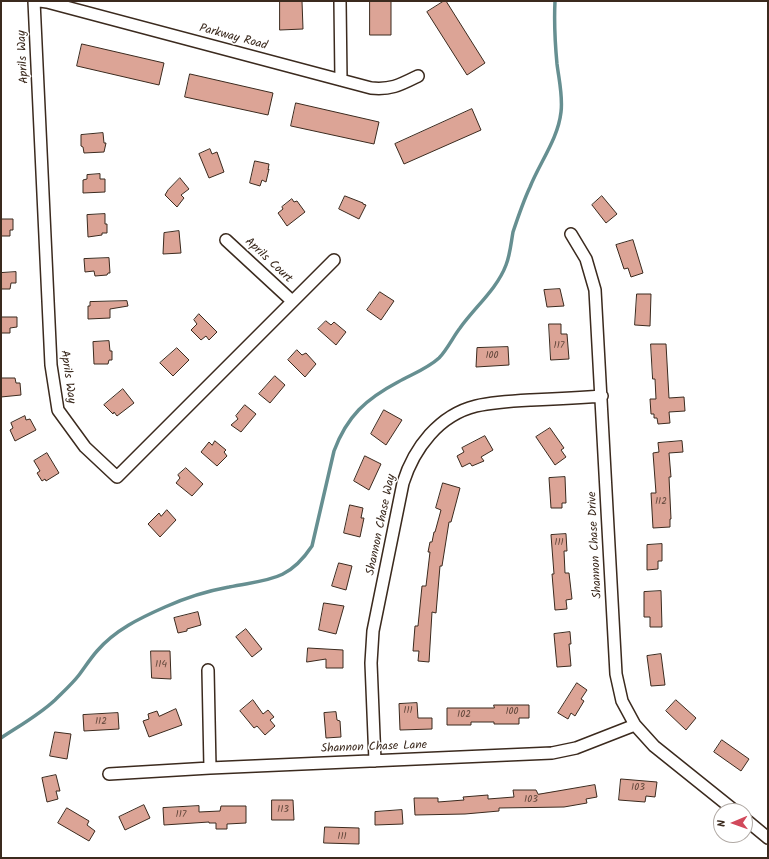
<!DOCTYPE html>
<style>
body{margin:0}
#map{position:relative;width:769px;height:859px;overflow:hidden;background:#fff;font-family:Kalam,sans-serif}
canvas{display:block}
.frame{position:absolute;inset:0;border:2px solid #3b2a1e;pointer-events:none}
.north{position:absolute;left:713px;top:803px;width:40px;height:40px;box-sizing:border-box;background:#fff;border:1px solid #b1aaa5;border-radius:50%;rotate:268deg;font-size:11px;font-weight:700;line-height:16px;text-align:center;color:#3b2a1e}
.north::after{content:'';display:block;margin:auto;width:14px;height:18px;background:#d1495b;clip-path:polygon(50% 0,100% 100%,50% 72%,0 100%)}
</style>
<div id="map">
<canvas width="769" height="859"></canvas>
<div class="frame"></div>
<div class="north">N</div>
</div>
<script>
const ctx = document.querySelector('canvas').getContext('2d');
ctx.lineJoin = 'round';
function stroke(path, color, width, dash) { ctx.strokeStyle = color; ctx.lineWidth = width; ctx.lineCap = dash ? 'butt' : 'round'; ctx.setLineDash(dash || []); ctx.stroke(path); }
function fillPath(path, color) { ctx.fillStyle = color; ctx.fill(path, 'evenodd'); }
function drawText(font, color, halo, rows, align = 'center') {
  ctx.font = font + ' Kalam,sans-serif'; ctx.lineWidth = 3; ctx.setLineDash([]); ctx.textBaseline = 'middle'; ctx.strokeStyle = halo; ctx.fillStyle = color; for (const [text, x, y, turn = 0] of rows) {
    ctx.save(); ctx.translate(x, y); ctx.rotate((+turn || 0) * Math.PI / 180); ctx.textAlign = isNaN(turn) ? turn : align; if (halo) ctx.strokeText(text, 0, 0); ctx.fillText(text, 0, 0); ctx.restore();
  }
}
stroke(new Path2D(`
 M 1,738 C 19,726 39,715 55,700 C 63,692 72,684 79,675 C 85,667 90,659 97,651 C 115,630 140,618 165,607 C 185,598 207,591 229,587 C 268,579 288,582 312,546 L 334,451 C 347,416 366,399 398,382 C 412,374 427,369 439,358 C 447,350 453,337 460,328 C 475,307 497,289 506,265 C 510,255 511,243 513,232 C 518,217 523,202 530,187 C 540,162 558,139 561,112 C 563,96 559,80 557,64 C 555,43 554,22 555,1`), '#668f91', 3.5);
const building = new Path2D(`
 M 280,1 L 302,1 L 303,29 L 280,30 Z
 M 370,1 L 391,1 L 391,35 L 370,35 Z
 M 444,1 L 446,1 L 485,63 L 467,75 L 427,12 Z
 M 82,44 L 164,63 L 159,85 L 77,66 Z
 M 190,74 L 273,93 L 268,115 L 185,97 Z
 M 296,103 L 379,122 L 374,144 L 291,126 Z
 M 472,109 L 481,130 L 404,164 L 395,144 Z
 M 103,133 L 104,143 L 106,143 L 104,152 L 84,153 L 83,147 L 81,146 L 81,135 Z
 M 210,149 L 212,154 L 217,152 L 224,172 L 209,178 L 199,154 Z
 M 255,161 L 269,164 L 268,170 L 269,169 L 266,182 L 262,180 L 260,186 L 250,183 Z
 M 100,174 L 100,179 L 105,179 L 105,192 L 83,193 L 83,180 L 87,179 L 87,175 Z
 M 180,178 L 189,189 L 181,195 L 184,198 L 177,207 L 165,195 L 168,190 Z
 M 345,196 L 363,203 L 363,204 L 366,205 L 359,219 L 339,209 Z
 M 602,196 L 617,214 L 606,223 L 592,205 Z
 M 292,199 L 294,202 L 297,201 L 305,212 L 287,226 L 278,213 L 283,209 L 282,207 Z
 M 105,214 L 105,224 L 107,224 L 107,233 L 102,233 L 102,235 L 88,237 L 87,215 Z
 M 1,219 L 13,219 L 13,230 L 10,230 L 10,236 L 1,236 Z
 M 179,231 L 181,253 L 163,254 L 164,233 Z
 M 633,240 L 643,273 L 631,277 L 628,268 L 624,269 L 616,245 Z
 M 109,258 L 110,273 L 108,273 L 107,275 L 95,276 L 94,271 L 85,272 L 84,259 Z
 M 16,272 L 16,283 L 11,283 L 10,289 L 1,289 L 1,273 Z
 M 560,289 L 564,306 L 547,307 L 544,290 Z
 M 380,292 L 394,301 L 381,320 L 367,310 Z
 M 637,294 L 651,294 L 650,326 L 635,325 Z
 M 127,301 L 128,306 L 110,309 L 110,318 L 88,319 L 88,306 L 90,306 L 90,302 Z
 M 199,314 L 217,332 L 209,340 L 206,336 L 201,340 L 191,330 L 197,324 L 194,320 Z
 M 1,317 L 17,317 L 17,327 L 10,328 L 10,333 L 1,333 Z
 M 326,321 L 331,325 L 334,322 L 346,332 L 336,345 L 318,329 Z
 M 549,324 L 561,324 L 561,334 L 567,334 L 569,359 L 551,360 Z
 M 109,341 L 110,351 L 112,351 L 112,360 L 109,360 L 108,364 L 94,364 L 93,342 Z
 M 651,344 L 666,344 L 669,398 L 684,397 L 685,411 L 669,412 L 670,423 L 658,424 L 657,418 L 654,418 L 654,414 L 651,414 L 650,399 L 656,399 L 655,379 L 653,379 Z
 M 508,347 L 509,365 L 476,367 L 477,348 Z
 M 177,348 L 189,360 L 173,376 L 160,363 Z
 M 297,350 L 302,355 L 306,353 L 316,364 L 305,377 L 288,360 Z
 M 275,376 L 285,385 L 270,403 L 259,394 Z
 M 1,378 L 15,378 L 16,383 L 20,383 L 21,395 L 1,397 Z
 M 123,389 L 134,403 L 117,416 L 114,412 L 113,414 L 104,405 Z
 M 245,405 L 256,414 L 241,432 L 231,425 L 238,419 L 236,416 Z
 M 384,410 L 402,420 L 386,445 L 371,434 Z
 M 25,416 L 26,420 L 30,419 L 36,430 L 15,441 L 10,430 L 13,428 L 11,423 Z
 M 550,428 L 564,448 L 561,450 L 566,457 L 555,465 L 536,437 Z
 M 485,436 L 493,450 L 481,457 L 484,461 L 472,466 L 470,463 L 462,467 L 457,456 L 464,452 L 462,448 Z
 M 215,441 L 226,450 L 224,452 L 227,456 L 217,466 L 201,452 L 209,442 L 212,445 Z
 M 682,441 L 683,452 L 669,453 L 671,477 L 669,477 L 671,519 L 670,519 L 670,527 L 653,528 L 651,493 L 656,493 L 653,453 L 659,452 L 658,443 Z
 M 47,453 L 59,473 L 46,481 L 45,479 L 42,481 L 37,473 L 40,471 L 34,461 Z
 M 365,456 L 381,464 L 369,490 L 354,481 Z
 M 186,468 L 203,484 L 192,496 L 176,483 L 180,478 L 178,475 Z
 M 565,477 L 566,503 L 562,503 L 562,508 L 551,508 L 549,478 Z
 M 443,483 L 460,488 L 451,522 L 449,522 L 442,566 L 440,566 L 436,613 L 432,612 L 429,662 L 418,661 L 419,651 L 413,651 L 415,626 L 418,626 L 422,586 L 426,586 L 430,552 L 428,552 L 430,542 L 432,542 L 434,532 L 435,532 L 441,510 L 436,508 Z
 M 350,505 L 363,508 L 361,518 L 364,518 L 360,537 L 344,533 Z
 M 167,510 L 176,520 L 160,537 L 148,524 L 159,513 L 161,516 Z
 M 566,534 L 567,551 L 564,551 L 565,573 L 569,573 L 572,599 L 566,600 L 567,609 L 555,610 L 552,574 L 554,574 L 551,535 Z
 M 662,544 L 662,561 L 658,561 L 658,569 L 647,570 L 647,545 Z
 M 339,563 L 352,566 L 346,590 L 332,586 Z
 M 661,591 L 662,627 L 650,627 L 650,617 L 644,617 L 644,592 Z
 M 324,603 L 344,606 L 336,634 L 319,630 Z
 M 198,612 L 201,625 L 187,629 L 187,631 L 178,633 L 174,618 Z
 M 246,629 L 262,649 L 252,657 L 236,637 Z
 M 570,632 L 571,644 L 569,644 L 571,666 L 557,667 L 554,634 Z
 M 308,648 L 343,650 L 343,668 L 326,668 L 326,659 L 307,662 Z
 M 151,651 L 170,651 L 171,679 L 152,678 Z
 M 661,654 L 665,685 L 651,686 L 647,656 Z
 M 577,683 L 587,690 L 581,699 L 584,701 L 575,716 L 571,713 L 568,719 L 558,713 Z
 M 253,700 L 263,714 L 268,710 L 274,717 L 270,720 L 275,726 L 265,735 L 257,726 L 254,728 L 240,711 Z
 M 676,700 L 696,718 L 686,730 L 666,711 Z
 M 417,703 L 418,718 L 432,718 L 432,729 L 400,730 L 399,704 Z
 M 494,705 L 529,705 L 529,718 L 519,718 L 519,724 L 494,724 L 494,722 L 471,722 L 471,725 L 447,725 L 447,708 L 494,708 Z
 M 176,709 L 182,725 L 149,737 L 143,721 L 149,719 L 148,714 L 157,711 L 159,716 Z
 M 336,712 L 337,720 L 340,721 L 341,737 L 326,738 L 324,713 Z
 M 118,713 L 119,729 L 84,731 L 83,715 Z
 M 55,732 L 71,734 L 67,759 L 50,756 Z
 M 722,740 L 749,759 L 741,771 L 714,752 Z
 M 56,775 L 60,791 L 56,791 L 58,799 L 47,802 L 42,778 Z
 M 621,779 L 657,782 L 655,797 L 646,796 L 645,802 L 619,800 Z
 M 595,785 L 597,797 L 586,799 L 587,803 L 564,807 L 499,808 L 499,811 L 465,814 L 415,815 L 414,798 L 438,798 L 438,802 L 464,800 L 463,797 L 488,795 L 488,799 L 514,797 L 513,790 L 536,790 L 538,794 Z
 M 272,800 L 293,800 L 294,820 L 272,820 Z
 M 144,805 L 150,818 L 125,830 L 119,817 Z
 M 199,806 L 199,812 L 220,811 L 221,806 L 246,806 L 246,823 L 227,824 L 227,829 L 216,829 L 216,823 L 209,823 L 209,822 L 164,825 L 163,808 Z
 M 67,808 L 89,821 L 87,825 L 95,831 L 89,841 L 58,823 Z
 M 402,810 L 403,824 L 375,825 L 375,812 Z
 M 325,827 L 359,828 L 359,844 L 324,843 Z`);
fillPath(building, '#dca496');
stroke(building, '#3b2a1e', 1);
const minor = new Path2D(`
 M 34,1 L 51,365 L 58,410 L 85,447 L 117,477 L 334,260
 M 40,1 L 47,2 L 371,88 C 391,90 400,85 418,76
 M 340,1 L 341,80
 M 571,234 L 586,259 L 595,290 L 616,674 L 622,701 L 635,725 L 654,746 L 735,811
 M 226,240 L 292,301
 M 208,670 L 210,768
 M 375,761 L 371,663 L 373,631 L 403,483 C 414,448 439,415 476,406 C 494,402 513,401 531,400 C 555,399 578,398 602,396
 M 109,774 L 210,768 L 552,753 L 576,748 L 635,725
 M 745,819 L 768,838`);
stroke(minor, '#3b2a1e', 14);
stroke(minor, '#fff', 11);
drawText('10px', '#63483c', null, [
 ["117",559,346],
 ["100",492,356],
 ["112",661,502],
 ["111",559,543],
 ["114",161,665],
 ["111",408,711],
 ["100",512,712],
 ["102",464,715],
 ["112",101,722],
 ["103",638,788],
 ["103",531,800],
 ["113",283,810],
 ["117",181,815],
 ["111",342,837]
]);
drawText('12px', '#3b2a1e', '#fff', [
 ["Parkway Road",233,38,15],
 ["Aprils Way",24,57,-93],
 ["Aprils Court",268,261,43],
 ["Aprils Way",67,377,82],
 ["Shannon Chase Way",382,525,-78],
 ["Shannon Chase Drive",596,545,-93],
 ["Shannon Chase Lane",374,748,-2]
]);
</script>
